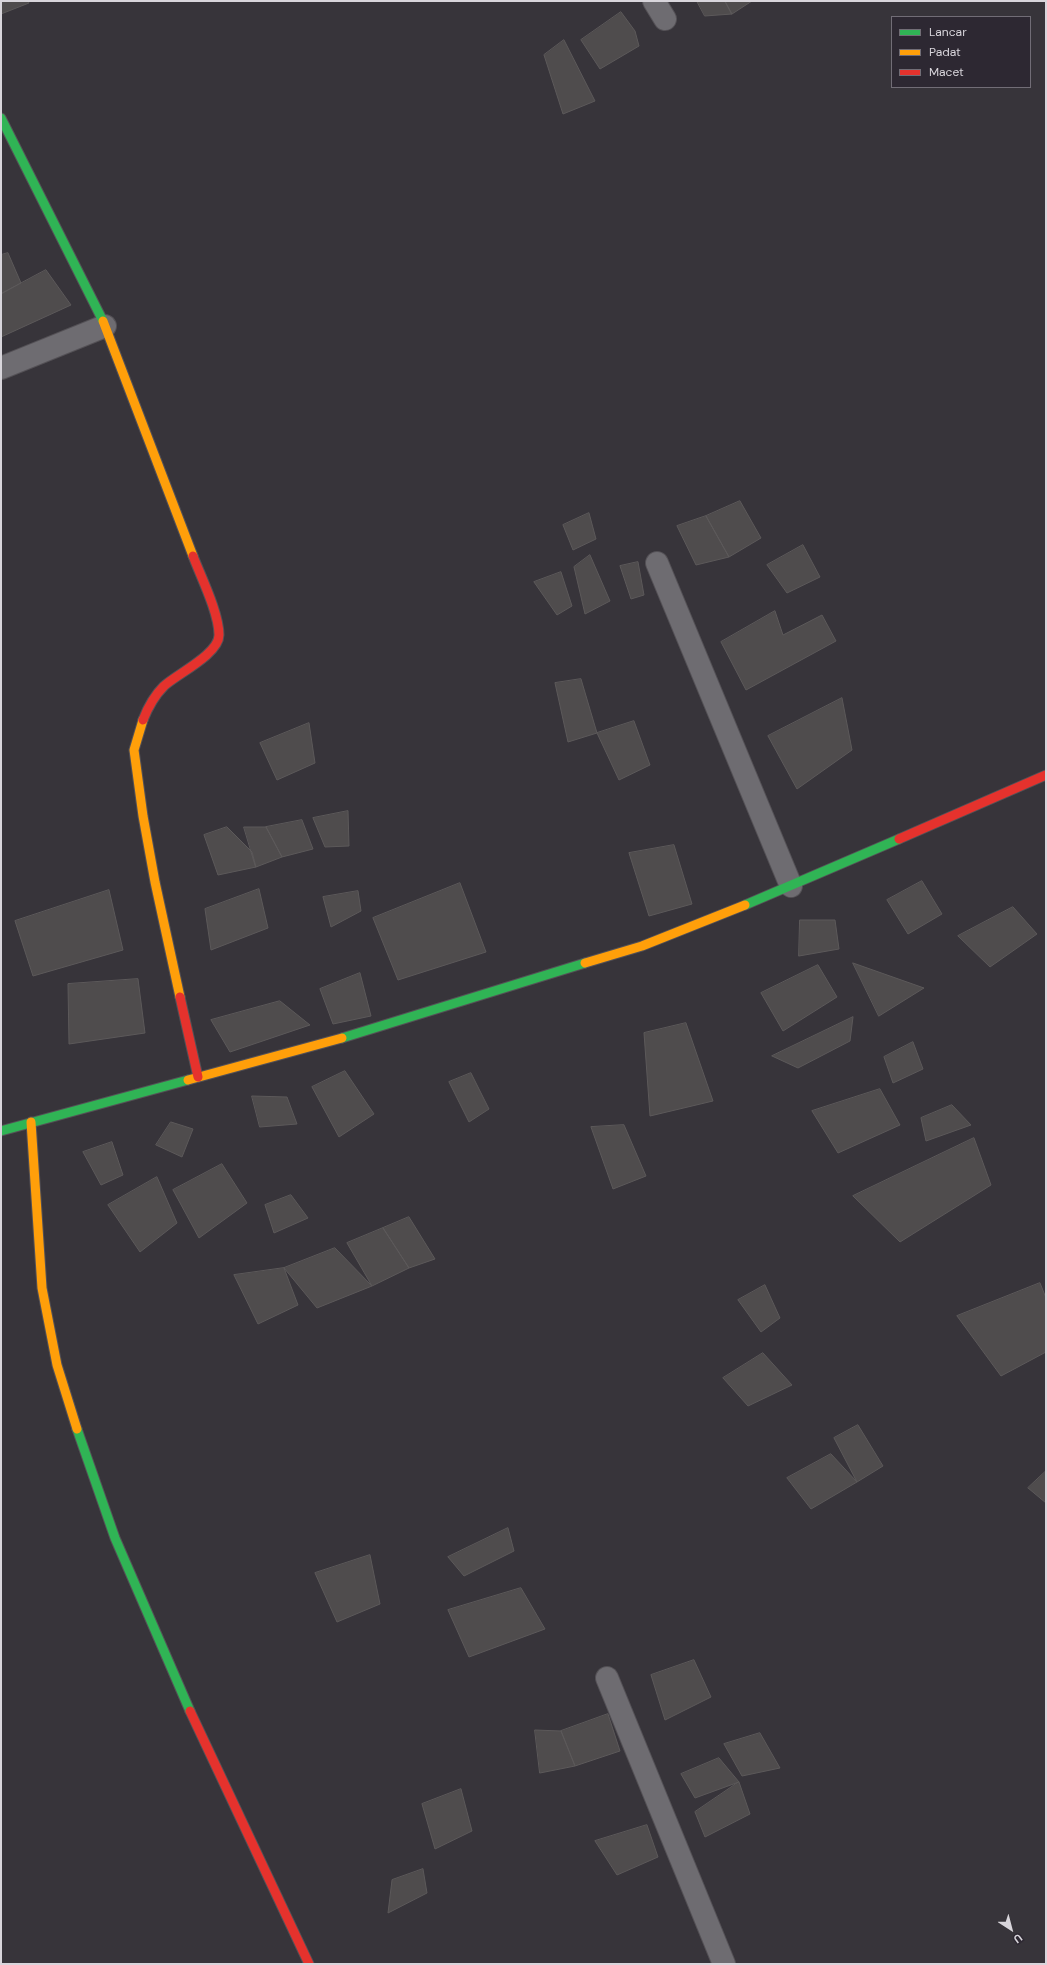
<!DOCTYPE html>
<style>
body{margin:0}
#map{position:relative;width:1047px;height:1965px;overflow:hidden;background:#37343a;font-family:"DM Sans",sans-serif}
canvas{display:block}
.frame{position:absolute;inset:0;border:2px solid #d8d5db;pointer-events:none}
.legend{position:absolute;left:891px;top:16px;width:140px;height:72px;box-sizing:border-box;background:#2d2832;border:1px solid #716d76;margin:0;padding:5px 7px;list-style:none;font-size:12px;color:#d8d5db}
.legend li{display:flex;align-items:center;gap:8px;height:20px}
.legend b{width:20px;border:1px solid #716d76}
.north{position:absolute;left:991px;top:1909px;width:40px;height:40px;-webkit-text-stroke:3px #2d2832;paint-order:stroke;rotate:144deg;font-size:11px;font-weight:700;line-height:16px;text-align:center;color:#d8d5db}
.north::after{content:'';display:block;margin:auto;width:14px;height:18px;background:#d8d5db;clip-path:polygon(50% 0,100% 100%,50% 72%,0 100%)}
</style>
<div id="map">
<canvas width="1047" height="1965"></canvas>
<div class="frame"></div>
<ul class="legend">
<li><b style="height:5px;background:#30b455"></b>Lancar</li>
<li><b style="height:5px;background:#ff9f0a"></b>Padat</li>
<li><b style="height:5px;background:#e5322d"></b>Macet</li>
</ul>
<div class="north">U</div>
</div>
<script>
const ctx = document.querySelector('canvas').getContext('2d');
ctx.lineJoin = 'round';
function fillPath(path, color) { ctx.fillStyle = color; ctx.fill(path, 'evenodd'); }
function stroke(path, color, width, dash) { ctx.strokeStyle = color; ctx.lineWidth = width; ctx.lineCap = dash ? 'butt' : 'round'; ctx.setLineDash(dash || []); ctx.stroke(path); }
const building = new Path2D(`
 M 1,1 L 28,1 L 29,3 L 1,14 Z
 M 697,1 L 725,1 L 732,14 L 705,16 Z
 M 725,1 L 752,1 L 732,14 Z
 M 621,12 L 635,31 L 639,46 L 600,69 L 581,40 Z
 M 564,40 L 595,101 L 563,114 L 544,55 Z
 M 8,253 L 21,283 L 1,294 L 1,255 Z
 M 46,270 L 71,305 L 1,337 L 1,294 Z
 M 740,501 L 761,538 L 729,557 L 706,516 Z
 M 589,513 L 596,539 L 573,550 L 563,525 Z
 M 706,516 L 729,557 L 696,565 L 677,526 Z
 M 803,545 L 820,577 L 787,593 L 767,565 Z
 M 590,555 L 610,601 L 585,614 L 574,567 Z
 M 638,562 L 644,595 L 631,599 L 620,566 Z
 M 561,572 L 572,606 L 557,615 L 534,582 Z
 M 775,611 L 783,635 L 822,615 L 836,641 L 746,690 L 721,642 Z
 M 581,679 L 597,733 L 568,742 L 555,683 Z
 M 842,698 L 852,750 L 797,789 L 768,736 Z
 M 634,721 L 650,765 L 619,780 L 597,733 Z
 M 309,723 L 315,763 L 277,780 L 260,743 Z
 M 348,811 L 349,846 L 325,847 L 313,818 Z
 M 302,820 L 313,849 L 282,857 L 266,827 Z
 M 227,827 L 252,852 L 256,867 L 218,875 L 204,835 Z
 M 244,827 L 266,827 L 282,857 L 256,867 Z
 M 674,845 L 692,904 L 649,916 L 629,853 Z
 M 922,881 L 942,914 L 908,934 L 887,900 Z
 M 460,883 L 486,952 L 398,980 L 373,918 Z
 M 259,889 L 268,928 L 211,950 L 205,909 Z
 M 109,890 L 123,950 L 33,976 L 15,921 Z
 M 358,891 L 361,911 L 331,927 L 323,897 Z
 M 1013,907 L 1037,934 L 990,967 L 958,936 Z
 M 800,920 L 835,920 L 839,949 L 799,956 Z
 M 853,963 L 924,988 L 879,1016 Z
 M 818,965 L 837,997 L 783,1031 L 761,993 Z
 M 360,973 L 371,1016 L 333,1024 L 320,989 Z
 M 138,979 L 145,1033 L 69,1044 L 68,984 Z
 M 280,1001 L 310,1025 L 230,1052 L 211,1020 Z
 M 853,1017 L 850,1041 L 798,1068 L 772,1056 Z
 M 686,1023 L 713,1101 L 650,1116 L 644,1033 Z
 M 913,1042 L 923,1069 L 893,1083 L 884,1057 Z
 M 345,1071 L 374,1114 L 339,1137 L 312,1087 Z
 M 471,1073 L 489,1109 L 469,1122 L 449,1082 Z
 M 880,1089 L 900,1125 L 838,1153 L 812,1111 Z
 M 252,1096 L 287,1097 L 297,1124 L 260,1127 Z
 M 952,1105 L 971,1125 L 926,1141 L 921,1118 Z
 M 171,1122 L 193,1129 L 182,1157 L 156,1145 Z
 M 624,1125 L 646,1176 L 613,1189 L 591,1127 Z
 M 974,1138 L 991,1185 L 900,1242 L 853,1196 Z
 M 112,1142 L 123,1175 L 101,1185 L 83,1152 Z
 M 222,1164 L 247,1203 L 199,1238 L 173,1190 Z
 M 157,1177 L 177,1223 L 140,1252 L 108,1205 Z
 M 291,1195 L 308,1218 L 274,1233 L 265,1205 Z
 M 409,1217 L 435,1259 L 409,1268 L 383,1228 Z
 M 383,1228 L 409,1268 L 372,1286 L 347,1243 Z
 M 335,1248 L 372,1286 L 317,1308 L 284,1268 Z
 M 284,1268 L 298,1305 L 258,1324 L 234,1275 Z
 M 1040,1283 L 1046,1298 L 1046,1352 L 1001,1376 L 957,1316 Z
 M 765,1285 L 780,1318 L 761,1332 L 738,1300 Z
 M 763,1353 L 792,1385 L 748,1406 L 723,1378 Z
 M 858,1425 L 883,1466 L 857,1482 L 834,1438 Z
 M 831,1454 L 857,1482 L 811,1509 L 787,1478 Z
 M 1046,1471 L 1046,1503 L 1028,1488 Z
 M 508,1528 L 514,1551 L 464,1576 L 448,1557 Z
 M 370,1555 L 380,1604 L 337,1622 L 315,1573 Z
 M 521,1588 L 545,1629 L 469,1657 L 448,1610 Z
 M 694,1660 L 711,1697 L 665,1720 L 651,1675 Z
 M 608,1714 L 620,1751 L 575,1766 L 561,1731 Z
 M 535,1730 L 561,1731 L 575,1766 L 540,1773 Z
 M 760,1733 L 780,1768 L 742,1776 L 724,1744 Z
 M 719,1758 L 739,1782 L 695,1798 L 681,1774 Z
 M 739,1782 L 750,1814 L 705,1837 L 695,1812 Z
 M 461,1789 L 472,1831 L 435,1849 L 422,1804 Z
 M 647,1825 L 658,1857 L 617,1875 L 595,1841 Z
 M 423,1869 L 427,1893 L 388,1913 L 392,1880 Z`);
fillPath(building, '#4f4c4d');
stroke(building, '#5c595a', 1);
const street = new Path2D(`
 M 654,1 L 665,19
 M 1,368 L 105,326
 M 657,563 L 791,886
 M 607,1678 L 724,1964`);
const fast = new Path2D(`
 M 1,118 L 103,321
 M 745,905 L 899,839
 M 342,1038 L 585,963
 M 1,1131 L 188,1080
 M 77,1429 L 115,1538 L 190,1711`);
const slow = new Path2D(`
 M 103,321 L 193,556
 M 143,720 L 134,750 L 143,816 L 155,882 L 180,997
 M 585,963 L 642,946 L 745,905
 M 188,1080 L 342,1038
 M 31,1122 L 42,1288 L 57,1365 L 77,1429`);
const jam = new Path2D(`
 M 143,720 C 148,707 154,696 164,686 C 177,674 219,654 219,635 C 219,613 201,577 193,556
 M 899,839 L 1046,775
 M 180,997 L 198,1077
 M 190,1711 L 309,1964`);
stroke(street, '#545156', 24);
stroke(fast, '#545156', 11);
stroke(slow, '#545156', 11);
stroke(jam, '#545156', 11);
stroke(street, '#6e6c71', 22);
stroke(fast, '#30b455', 9);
stroke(slow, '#ff9f0a', 9);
stroke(jam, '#e5322d', 9);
</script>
